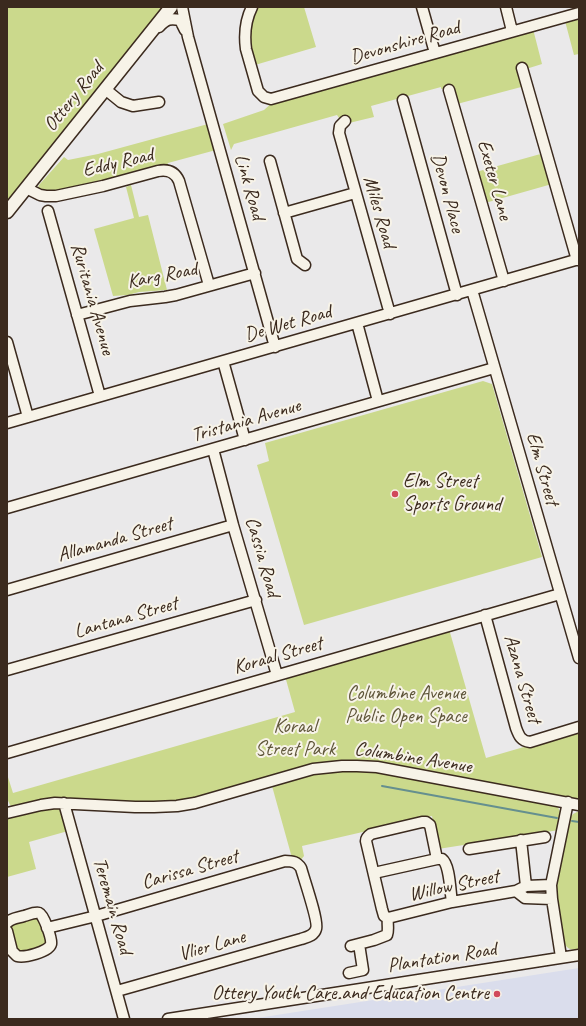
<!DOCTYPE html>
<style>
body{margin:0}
#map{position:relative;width:586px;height:1026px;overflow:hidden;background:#eae9ea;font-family:Caveat,sans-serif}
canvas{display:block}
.frame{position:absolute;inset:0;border:8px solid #3b2a1e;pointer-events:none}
</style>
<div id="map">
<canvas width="586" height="1026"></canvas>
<div class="frame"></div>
</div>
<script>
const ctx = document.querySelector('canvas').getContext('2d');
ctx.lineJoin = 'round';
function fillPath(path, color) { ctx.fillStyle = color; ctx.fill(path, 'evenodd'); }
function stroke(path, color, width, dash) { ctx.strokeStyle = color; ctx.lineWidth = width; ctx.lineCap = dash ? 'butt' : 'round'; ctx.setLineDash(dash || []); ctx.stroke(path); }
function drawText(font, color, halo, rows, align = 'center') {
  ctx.font = font + ' Caveat,sans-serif'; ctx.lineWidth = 4; ctx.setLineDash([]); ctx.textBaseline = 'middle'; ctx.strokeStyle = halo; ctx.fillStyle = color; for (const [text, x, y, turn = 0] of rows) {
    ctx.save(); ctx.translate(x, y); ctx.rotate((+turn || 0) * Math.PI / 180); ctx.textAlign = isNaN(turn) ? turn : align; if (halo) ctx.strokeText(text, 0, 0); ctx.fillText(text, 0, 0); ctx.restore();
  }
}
fillPath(new Path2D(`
 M 579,968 L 579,1019 L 251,1019 Z`), '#daddec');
fillPath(new Path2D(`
 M 7,7 L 164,7 L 7,203 Z
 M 257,7 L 304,7 L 316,47 L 255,65 L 249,40 L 251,19 Z
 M 579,17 L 579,54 L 574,55 L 565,21 Z
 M 533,29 L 542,64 L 526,69 L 524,65 L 516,67 L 519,76 L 522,76 L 525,86 L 457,104 L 452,86 L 441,89 L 441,87 L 371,106 L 374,117 L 349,123 L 346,117 L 339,118 L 337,115 L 234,144 L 231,150 L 223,124 L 264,110 L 275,100 Z
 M 208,124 L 216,150 L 168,163 L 167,166 L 56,192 L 41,190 L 38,187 L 39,185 L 64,157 L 68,160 L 98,154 Z
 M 544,153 L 552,184 L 485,203 L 476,172 Z
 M 131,185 L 139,217 L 148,215 L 167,290 L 139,292 L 128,295 L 113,296 L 94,229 L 134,218 L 126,187 Z
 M 483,381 L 492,384 L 542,557 L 304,625 L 257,465 L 269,461 L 265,443 Z
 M 449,629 L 486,758 L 579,731 L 579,800 L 360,762 L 176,802 L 123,803 L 49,799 L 17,808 L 12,807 C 4,799 7,784 7,774 L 13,793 L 295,712 L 285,676 Z
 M 335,771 L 372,771 L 556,806 C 564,812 560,820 559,830 L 438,849 L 432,816 L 302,846 L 304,856 L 300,861 L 292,858 L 272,786 L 311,775 Z
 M 56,808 L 61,810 L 68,831 L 29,842 L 36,869 L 7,877 L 7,817 L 28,811 Z
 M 579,811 L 579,949 C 572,950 568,950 564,943 L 557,900 L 557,886 L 570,818 L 573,814 Z
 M 37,916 L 48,940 L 44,948 L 17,953 L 9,929 L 10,925 Z`), '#cbd98c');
stroke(new Path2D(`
 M 382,786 L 557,818
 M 572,821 L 579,822`), '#658f8f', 2);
const minor = new Path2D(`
 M 182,7 L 188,37 L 275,347
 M 252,7 C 245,21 244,34 246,49 L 258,91 L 264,97 L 271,99 L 579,13
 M 422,7 L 435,53
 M 506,7 L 512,31
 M 159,27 C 166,19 170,18 180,20 L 185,30
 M 522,68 L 577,260
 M 105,89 L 121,102 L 133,106 L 159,102
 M 449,90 L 504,281
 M 403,100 L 457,295
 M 345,121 L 340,126 L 339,133 L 390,314
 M 270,161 L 297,259 L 305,265
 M 26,188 L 40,195 L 46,196 L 56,196 L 103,186 L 158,171 C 168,169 175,172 179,181 L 209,285
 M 48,211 L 100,396
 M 284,213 L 355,193
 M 472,290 L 579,658
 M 77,315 L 130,301 L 165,297 L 176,295 L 255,273
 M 357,323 L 378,401
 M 7,342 L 28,417
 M 223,361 L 245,440
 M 7,423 L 579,259
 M 213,449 L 233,525 L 277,675
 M 7,508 L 494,368
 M 7,590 L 233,525
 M 485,615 L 516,728 C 519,736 521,741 530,742 L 579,727
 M 7,670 L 256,600
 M 7,753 L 560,594
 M 64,803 L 124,1019
 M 7,813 L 41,805 L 55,803 L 135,807 L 154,807 L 177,806 L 195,803 L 313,769 L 342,766 L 357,766 L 377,767 L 579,805
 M 521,840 L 526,886
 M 469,849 L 545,837
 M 437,859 L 430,825 L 426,822 L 422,822 L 371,834 C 368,836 366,838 366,841 L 382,909 L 384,916 L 388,918 L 452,902 L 516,891 L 526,886 L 551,885
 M 374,873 L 437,859 L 442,859 C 450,865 450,891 452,902
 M 516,891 L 525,898 L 552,899
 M 7,923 C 11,918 18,918 24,916 C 28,915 34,912 39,913 C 44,915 52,939 51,944 C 49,952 24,958 17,956 L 12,951 L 7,931
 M 47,928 L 96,916 L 285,861 C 293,861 297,862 301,868 C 304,879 319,922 316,929 C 314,936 307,937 301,939 L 117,991
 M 351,946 L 374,940 L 387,935 C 389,930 387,924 388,918
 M 561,957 L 552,899 L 551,885 L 568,802
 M 349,973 L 363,970 L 359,944
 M 168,1019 L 579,955`);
const major = new Path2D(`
 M 7,212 L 171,7`);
stroke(minor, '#3b2a1e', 13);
stroke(major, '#3b2a1e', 15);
stroke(minor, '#f7f3e8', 10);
stroke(major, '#f7f3e8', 12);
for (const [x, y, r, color] of [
 [395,494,4,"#d1495b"],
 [497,994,4,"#d1495b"]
]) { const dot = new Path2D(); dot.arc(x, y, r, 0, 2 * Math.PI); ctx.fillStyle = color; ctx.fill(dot); stroke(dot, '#f7f3e8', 1.5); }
drawText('20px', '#3b2a1e', '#f7f3e8', [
 ["Devonshire Road",405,43,-16],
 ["Ottery Road",74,97,-51],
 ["Eddy Road",118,163,-13],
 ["Exeter Lane",494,180,74],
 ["Link Road",249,187,74],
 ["Devon Place",447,193,75],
 ["Miles Road",379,212,74],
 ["Karg Road",162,276,-11],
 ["Ruritania Avenue",92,299,74],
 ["De Wet Road",288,324,-16],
 ["Tristania Avenue",246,421,-16],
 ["Elm Street",542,469,74],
 ["Allamanda Street",115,540,-16],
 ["Cassia Road",262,557,74],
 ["Lantana Street",126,618,-16],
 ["Koraal Street",278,656,-16],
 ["Azana Street",522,679,74],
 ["Columbine Avenue",413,758,9],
 ["Carissa Street",190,870,-16],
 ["Willow Street",454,886,-12],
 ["Teremain Road",112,906,74],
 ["Vlier Lane",212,946,-16],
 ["Plantation Road",442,958,-9]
]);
drawText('20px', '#3b2a1e', '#f7f3e8', [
 ["Elm Street",403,482],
 ["Sports Ground",403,505],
 ["Ottery Youth Care and Education Centre",489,994,"right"]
], 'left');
drawText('20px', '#5f563a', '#f7f3e8', [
 ["Columbine Avenue",406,694],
 ["Public Open Space",406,717],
 ["Koraal",295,727],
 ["Street Park",295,750]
]);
</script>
